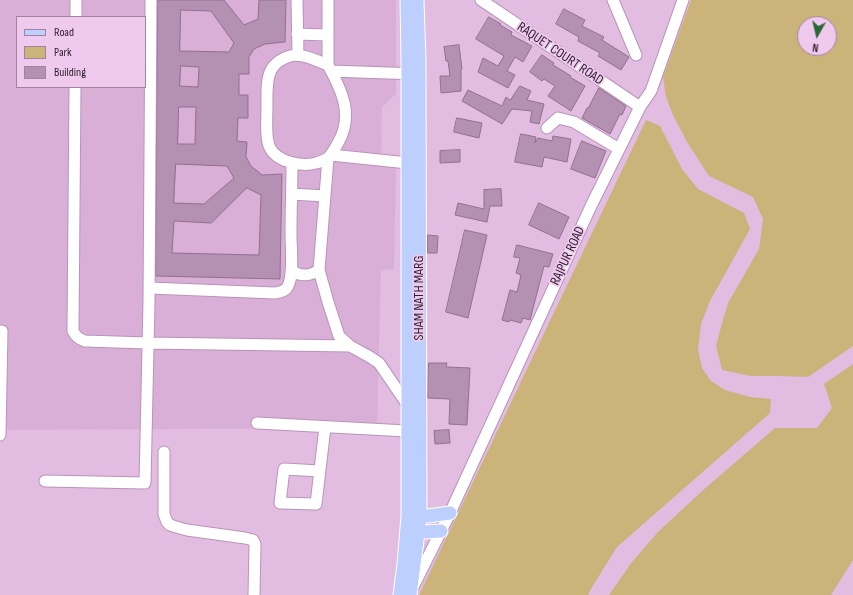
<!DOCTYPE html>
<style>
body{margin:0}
#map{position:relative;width:853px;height:595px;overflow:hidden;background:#e2bce1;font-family:"Sofia Sans Condensed",sans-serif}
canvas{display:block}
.legend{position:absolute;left:16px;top:16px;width:130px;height:72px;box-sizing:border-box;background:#efc9ee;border:1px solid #a185a0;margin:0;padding:5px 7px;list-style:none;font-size:12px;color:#2c1e2c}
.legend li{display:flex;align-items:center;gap:8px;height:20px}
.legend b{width:20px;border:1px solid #a185a0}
.north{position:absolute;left:797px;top:16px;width:40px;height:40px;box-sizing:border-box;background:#efc9ee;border:1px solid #a185a0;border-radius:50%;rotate:188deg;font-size:11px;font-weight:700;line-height:16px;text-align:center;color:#2c1e2c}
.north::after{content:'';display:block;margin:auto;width:14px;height:18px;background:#276933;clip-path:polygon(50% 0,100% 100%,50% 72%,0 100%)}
</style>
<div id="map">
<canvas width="853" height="595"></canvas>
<ul class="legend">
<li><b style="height:5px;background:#bdd0fd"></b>Road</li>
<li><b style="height:11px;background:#ccb37a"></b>Park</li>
<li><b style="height:11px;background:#b490b3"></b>Building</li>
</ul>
<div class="north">N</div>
</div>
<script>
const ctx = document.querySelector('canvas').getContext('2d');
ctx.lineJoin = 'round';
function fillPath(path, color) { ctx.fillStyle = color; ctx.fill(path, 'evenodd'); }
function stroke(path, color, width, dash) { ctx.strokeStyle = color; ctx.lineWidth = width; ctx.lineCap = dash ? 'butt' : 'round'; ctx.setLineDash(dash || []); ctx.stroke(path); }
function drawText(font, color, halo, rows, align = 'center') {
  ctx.font = font + ' "Sofia Sans Condensed",sans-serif'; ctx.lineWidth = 3.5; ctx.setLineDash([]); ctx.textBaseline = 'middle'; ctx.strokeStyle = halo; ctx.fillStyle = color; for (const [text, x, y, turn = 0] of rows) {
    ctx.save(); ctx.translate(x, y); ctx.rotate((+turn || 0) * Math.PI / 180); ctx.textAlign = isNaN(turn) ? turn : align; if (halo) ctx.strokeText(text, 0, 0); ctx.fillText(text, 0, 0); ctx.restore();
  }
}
fillPath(new Path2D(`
 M 0,0 L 396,0 L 396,94 L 382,107 L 381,162 L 396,164 L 394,269 L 381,270 L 377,428 L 0,430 ZM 17,17 L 145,17 L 145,87 L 17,87 Z`), '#d9afd8');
fillPath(new Path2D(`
 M 691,0 L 853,0 L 853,346 L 808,377 L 780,376 L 751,376 L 722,370 L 716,346 L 722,323 L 728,303 L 759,249 L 763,219 L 753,197 L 709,176 L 687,142 L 673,115 L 666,97 L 663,77 ZM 805,24 L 829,24 L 829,48 L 805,48 Z
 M 646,120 L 660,126 L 682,169 L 698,189 L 744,213 L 750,229 L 710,301 L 701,324 L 698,349 L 702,368 L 711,381 L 725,390 L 750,397 L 771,399 L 770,413 L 617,547 L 592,587 L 588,595 L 419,595 Z
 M 853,364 L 853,560 L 831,595 L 609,595 L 632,562 L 658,532 L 701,492 L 775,428 L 817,428 L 832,408 L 824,384 Z`), '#ccb37a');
const building = new Path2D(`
 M 158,0 L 224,0 L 244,25 L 258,19 L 259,0 L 286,0 L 285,42 L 265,44 L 254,49 L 249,57 L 249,74 L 239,74 L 239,95 L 248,95 L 248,118 L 238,118 L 237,141 L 247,142 L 246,157 L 251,166 L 262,175 L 282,174 L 280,279 L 156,276 ZM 181,10 L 211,11 L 234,43 L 229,52 L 180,51 ZM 181,66 L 199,67 L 198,87 L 180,86 ZM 179,107 L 196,107 L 195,144 L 178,144 ZM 176,164 L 227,166 L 234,178 L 204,204 L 174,203 ZM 247,188 L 261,195 L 259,255 L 172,253 L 174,221 L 211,223 Z
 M 564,9 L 585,20 L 582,26 L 604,37 L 602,40 L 629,57 L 621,70 L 598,56 L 600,53 L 578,41 L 579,37 L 556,24 Z
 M 489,17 L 501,24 L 500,25 L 512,32 L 511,35 L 532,46 L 523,62 L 515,57 L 507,71 L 515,75 L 508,88 L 478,72 L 483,58 L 498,66 L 504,56 L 476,39 Z
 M 459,45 L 462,69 L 461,69 L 461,91 L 441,93 L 440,76 L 450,76 L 448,61 L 446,61 L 444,47 Z
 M 542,55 L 554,63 L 553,65 L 571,76 L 570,77 L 585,86 L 571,111 L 548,96 L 555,86 L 544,79 L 542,81 L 530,72 Z
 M 520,86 L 531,91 L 527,100 L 544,104 L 539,124 L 530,122 L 532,111 L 512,109 L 502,124 L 462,101 L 468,90 L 502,106 L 506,97 L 510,100 Z
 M 599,88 L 626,106 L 622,115 L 620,114 L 610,134 L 582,118 L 587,108 L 588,108 Z
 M 457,118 L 482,123 L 479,138 L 454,132 Z
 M 521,134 L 536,137 L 535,143 L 538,138 L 552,141 L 553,136 L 571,139 L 567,162 L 544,157 L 542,167 L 515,162 Z
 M 582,141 L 606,151 L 595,178 L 571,169 Z
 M 460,150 L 460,162 L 440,163 L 440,151 Z
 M 501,189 L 502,206 L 490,206 L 487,222 L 455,215 L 458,203 L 484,209 L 484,190 Z
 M 539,203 L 569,217 L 559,239 L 529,225 Z
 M 465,230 L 487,235 L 468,318 L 446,312 Z
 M 428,235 L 438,236 L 437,253 L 428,253 Z
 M 517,245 L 553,254 L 549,267 L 544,266 L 530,320 L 523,318 L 521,323 L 510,320 L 509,322 L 502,320 L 510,290 L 517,292 L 521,275 L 516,273 L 520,258 L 514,257 Z
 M 429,363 L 447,363 L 446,367 L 470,368 L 467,425 L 449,424 L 450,399 L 428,398 Z
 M 449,430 L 450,443 L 435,444 L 434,431 Z`);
fillPath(building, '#b490b3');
stroke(building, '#927092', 1);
const minor = new Path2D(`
 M 297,0 L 298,55
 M 328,0 L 328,65
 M 481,0 L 640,107
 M 613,0 L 636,55
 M 76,17 L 76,0
 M 297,34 L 328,35
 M 331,71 L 417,74
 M 75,87 L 73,331 C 76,337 79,339 85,341 L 148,343 L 350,346
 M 547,128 L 558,118 L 574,122 L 619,149
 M 331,155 L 408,163 L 416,163
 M 328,158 C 324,160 320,162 316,163 C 302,167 277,162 270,148 C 265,139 267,116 267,106 C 267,94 266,80 271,70 C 275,63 283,58 290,56 C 303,53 317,61 328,65 C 342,91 354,115 338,143 C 335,148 332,154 328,158 L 319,270 L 328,302 L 339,336 L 350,346 L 370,357 L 379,363 L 407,404 L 411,405
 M 292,194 L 325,196
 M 292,271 C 302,277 310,276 319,270
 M 149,288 L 275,293 C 280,292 286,291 288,286 C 294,274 291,248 291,234 C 291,210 292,186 292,163
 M 257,423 L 407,431
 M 0,435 L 2,331
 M 164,452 L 164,514 L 167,522 L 170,525 L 176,527 L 187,530 L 245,538 L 253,540 L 255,544 L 254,595
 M 320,471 L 284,469 L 280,503 L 316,504 L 325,427
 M 45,481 L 145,483 L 149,302 L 151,0
 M 413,587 L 450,513 L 591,206 L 640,107 L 651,91 L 683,0`);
const major = new Path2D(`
 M 412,516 L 420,517 L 450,513
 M 409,533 L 441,531
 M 400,595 L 404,564 L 408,516 L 408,62 L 407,0
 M 410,595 L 420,517 L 419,60 L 417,0`);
stroke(minor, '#b994b8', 13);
stroke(major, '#fff', 15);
stroke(minor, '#fff', 11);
stroke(major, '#bdd0fd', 13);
drawText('14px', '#2c1e2c', '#efc9ee', [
 ["RAQUET COURT ROAD",560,54,34],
 ["RAJPUR ROAD",568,256,-65],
 ["SHAM NATH MARG",419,298,-90]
]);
</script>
